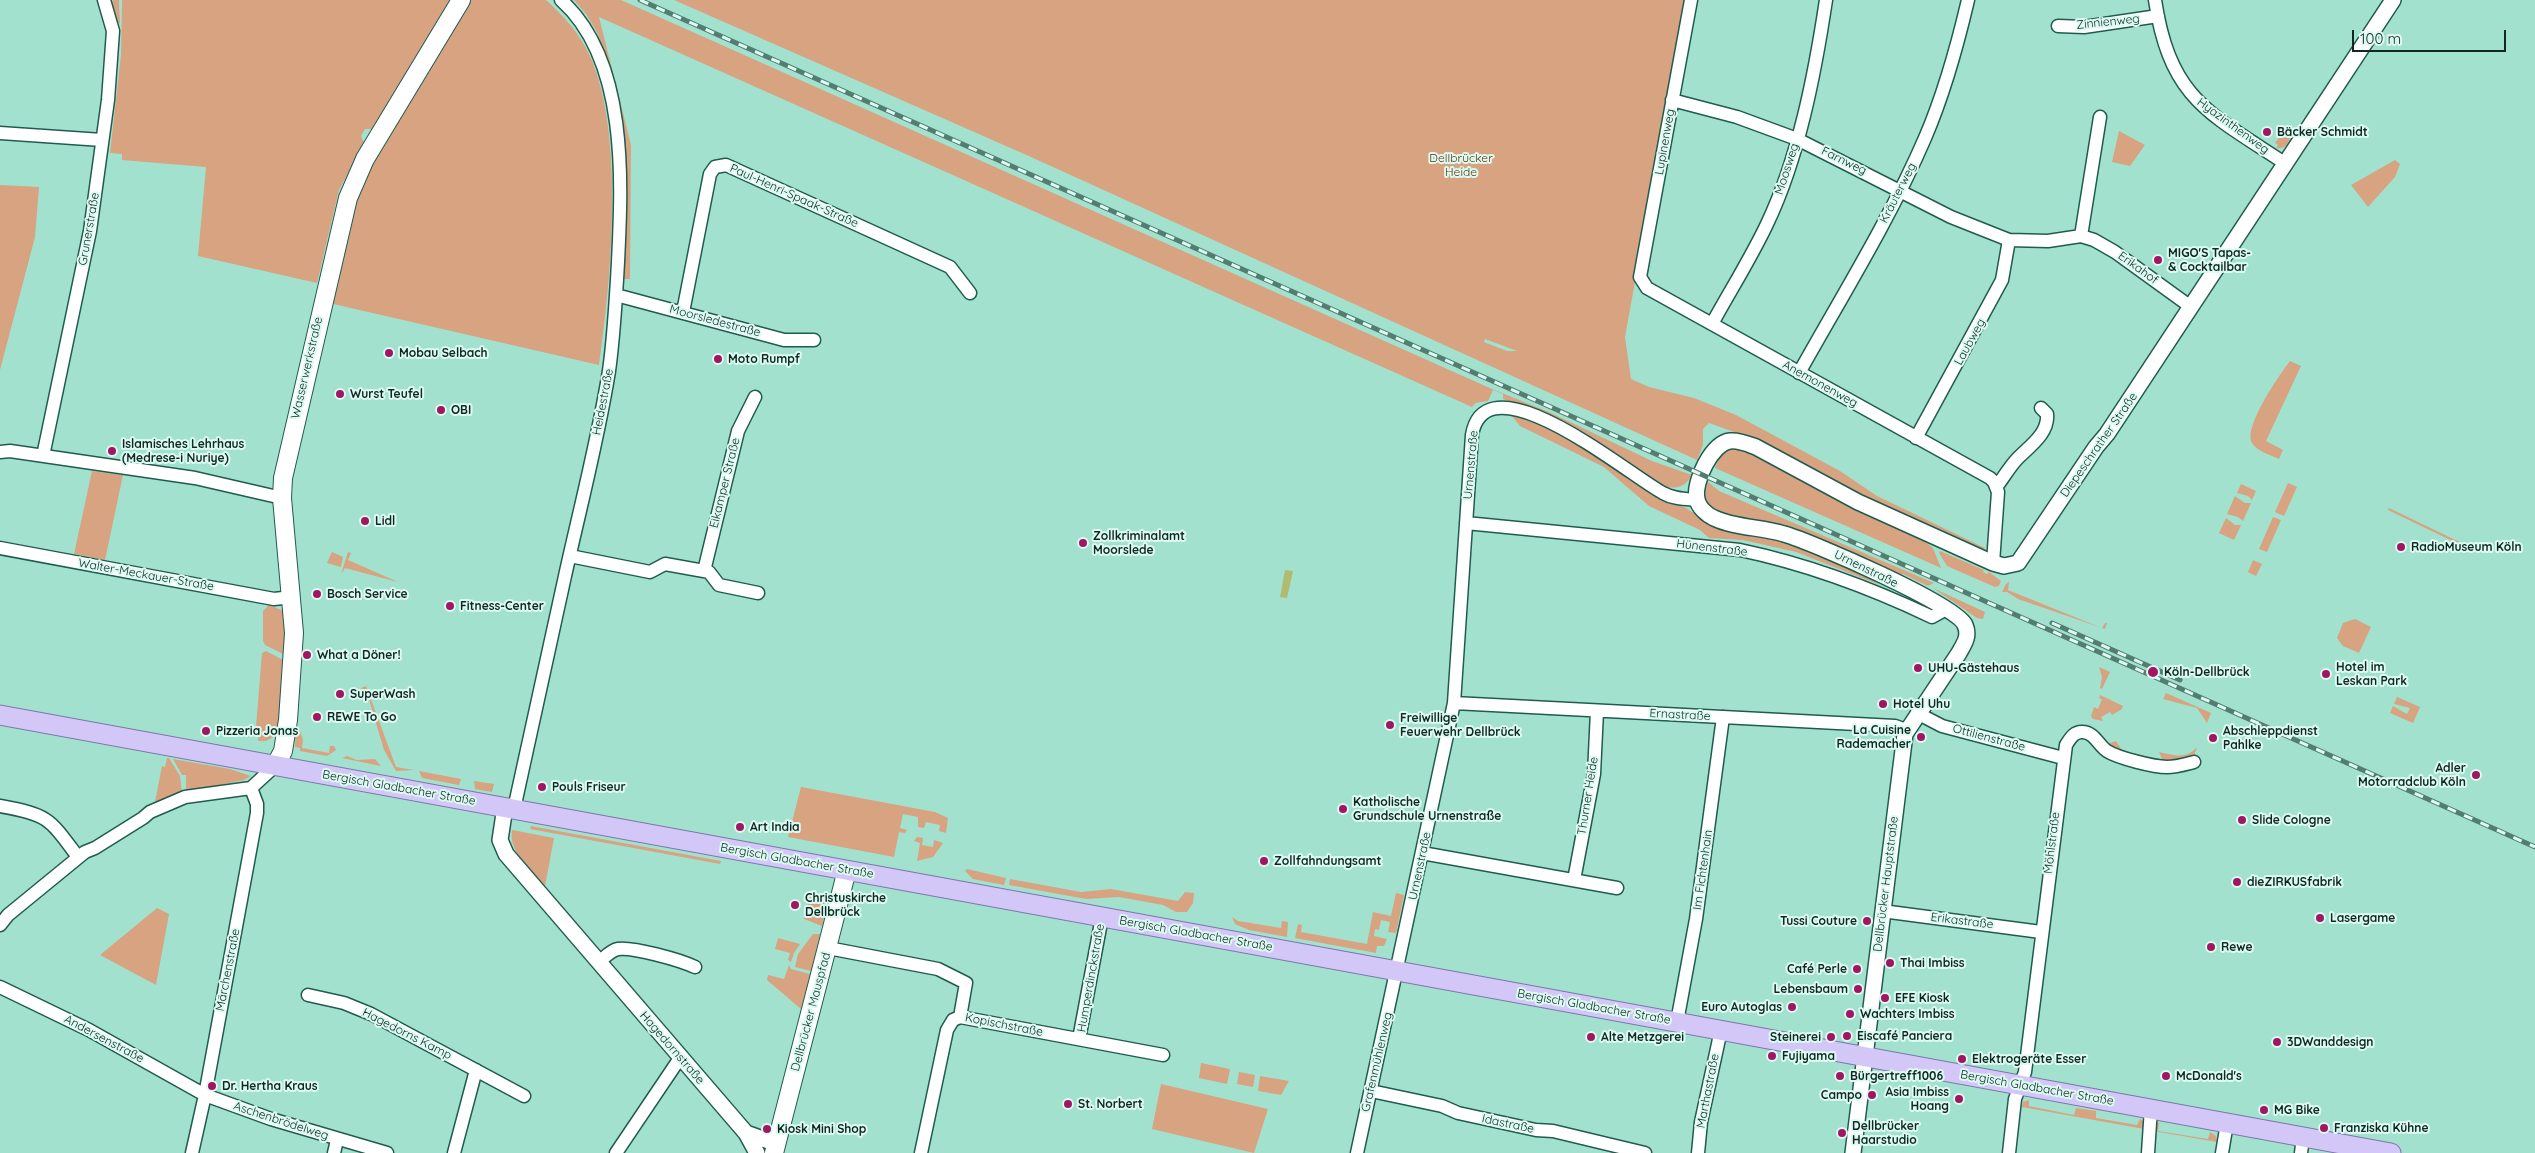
<!DOCTYPE html>
<meta charset="utf-8">
<style>
body{margin:0}
#map{position:relative;width:2535px;height:1153px;overflow:hidden;background:#a3e1cf;font-family:Quicksand,sans-serif}
canvas{display:block}
.scale{position:absolute;left:2352px;top:30px;width:154px;height:22px;box-sizing:border-box;border:2px solid #0f2822;border-top:0;padding-left:6px;font-size:15px;line-height:18px;white-space:nowrap;color:#0f2822;-webkit-text-stroke:4px #dcfaf1;paint-order:stroke}
</style>
<div id="map">
<canvas width="2535" height="1153"></canvas>
<div class="scale">100 m</div>
</div>
<script>
const ctx = document.querySelector('canvas').getContext('2d');
ctx.lineJoin = 'round';
function fillPath(path, color) { ctx.fillStyle = color; ctx.fill(path, 'evenodd'); }
function stroke(path, color, width, dash) { ctx.strokeStyle = color; ctx.lineWidth = width; ctx.lineCap = dash ? 'butt' : 'round'; ctx.setLineDash(dash || []); ctx.stroke(path); }
function drawText(font, color, halo, rows, align = 'center') {
  ctx.font = font + ' Quicksand,sans-serif'; ctx.lineWidth = 4; ctx.setLineDash([]); ctx.textBaseline = 'middle'; ctx.strokeStyle = halo; ctx.fillStyle = color; for (const [text, x, y, turn = 0] of rows) {
    ctx.save(); ctx.translate(x, y); ctx.rotate((+turn || 0) * Math.PI / 180); ctx.textAlign = isNaN(turn) ? turn : align; if (halo) ctx.strokeText(text, 0, 0); ctx.fillText(text, 0, 0); ctx.restore();
  }
}
fillPath(new Path2D(`
 M 113,0 L 119,0 L 120,23 L 117,23 L 111,5 Z
 M 122,0 L 450,0 L 373,129 L 365,129 L 361,136 L 364,143 L 339,190 L 317,283 L 198,256 L 206,167 L 122,160 L 122,154 L 110,153 L 121,55 Z
 M 471,0 L 546,0 C 564,16 580,34 590,56 C 625,134 611,282 599,365 L 329,303 L 355,199 L 371,165 Z
 M 574,0 L 621,0 L 1492,389 L 1549,412 L 1652,461 L 1692,475 C 1684,489 1674,489 1659,486 L 1532,410 L 1503,399 L 1503,394 L 1493,390 L 1488,401 L 1475,403 L 1472,407 L 599,17 L 631,145 L 630,279 L 622,279 L 613,86 L 598,34 L 586,14 Z
 M 674,0 L 1686,0 L 1625,337 L 1631,379 L 1649,387 L 1694,398 L 1736,415 L 1840,471 L 1877,496 L 1985,548 L 1982,550 L 1849,493 L 1751,438 L 1709,423 L 1703,429 L 1703,445 L 1697,460 L 1031,157 ZM 1485,339 L 1517,351 L 1507,351 L 1484,342 Z
 M 2279,130 L 2290,138 C 2288,145 2284,149 2276,148 L 2278,145 L 2275,143 L 2281,135 L 2277,132 Z
 M 2119,131 L 2145,145 L 2130,166 L 2112,162 Z
 M 2395,160 L 2400,164 L 2395,177 L 2368,207 L 2351,185 Z
 M 0,185 L 39,187 L 35,237 L 0,370 Z
 M 2290,361 L 2301,366 L 2266,441 L 2283,450 L 2279,459 C 2271,455 2256,451 2252,443 C 2243,427 2280,374 2290,361 Z
 M 1515,414 L 1554,428 L 1667,501 L 1686,508 L 1709,523 L 1771,536 L 1808,547 L 1865,574 L 1880,585 L 1796,552 L 1743,540 L 1709,538 L 1700,530 L 1649,506 L 1604,467 L 1520,426 L 1511,415 Z
 M 1735,448 L 1751,453 L 1829,494 L 1922,539 L 1933,548 L 1941,568 L 1715,468 L 1721,454 Z
 M 92,471 L 123,475 L 105,560 L 74,554 Z
 M 1708,482 L 1719,491 L 1934,583 L 1928,586 L 1903,574 L 1896,574 L 1794,530 L 1721,514 C 1706,507 1702,498 1708,482 Z
 M 2288,483 L 2297,487 L 2284,516 L 2275,512 Z
 M 2241,484 L 2256,491 L 2252,500 L 2248,496 L 2237,493 Z
 M 2235,496 L 2245,503 L 2251,503 L 2243,521 L 2238,517 L 2227,514 Z
 M 2389,508 L 2472,548 L 2471,550 L 2388,510 Z
 M 2273,517 L 2281,520 L 2267,552 L 2259,549 Z
 M 2226,518 L 2235,525 L 2241,525 L 2234,540 L 2219,533 Z
 M 1940,551 L 1984,570 L 1983,572 L 1987,574 L 1989,572 L 2001,581 L 1999,586 L 1995,587 L 1947,566 L 1939,553 Z
 M 332,552 L 343,557 L 341,567 L 327,563 Z
 M 348,552 L 351,553 L 348,560 L 398,582 L 345,568 L 341,574 Z
 M 2253,560 L 2262,564 L 2256,576 L 2248,572 Z
 M 2009,582 L 2008,590 L 2102,628 L 2105,623 L 2107,623 L 2105,629 L 2018,599 L 2007,592 L 2002,592 L 2006,584 Z
 M 1933,588 L 1985,612 L 1983,619 L 1977,618 Z
 M 269,605 L 284,611 L 287,656 L 265,645 L 263,641 L 263,611 Z
 M 2355,619 L 2371,627 L 2359,653 L 2343,646 L 2337,638 L 2343,623 Z
 M 266,651 L 287,662 L 277,735 L 266,741 L 258,741 L 259,731 L 256,727 L 262,653 Z
 M 2099,667 L 2110,672 L 2102,689 L 2100,688 L 2102,677 Z
 M 366,686 L 396,767 L 414,770 L 396,771 L 384,750 L 368,696 L 361,688 Z
 M 2166,693 L 2211,713 L 2207,723 L 2197,708 L 2163,699 Z
 M 2100,695 L 2123,706 L 2122,709 L 2112,715 L 2110,712 L 2101,717 L 2103,721 L 2093,719 L 2091,716 L 2094,707 L 2098,709 L 2102,699 L 2099,698 Z
 M 2397,697 L 2420,707 L 2413,723 L 2390,713 L 2393,706 L 2407,714 L 2410,708 L 2394,704 Z
 M 299,728 L 303,740 L 302,748 L 329,753 L 330,746 L 334,746 L 336,750 L 327,756 L 300,751 L 300,748 L 295,747 L 296,729 Z
 M 2116,741 L 2122,750 L 2163,761 L 2159,752 C 2173,755 2186,760 2197,747 L 2194,756 L 2160,762 L 2119,751 L 2107,744 Z
 M 347,756 L 357,760 L 375,759 L 381,766 L 342,758 Z
 M 167,758 L 169,758 L 180,776 L 182,793 L 155,802 L 162,766 L 165,767 Z
 M 173,759 L 230,769 L 251,776 L 244,780 L 186,792 L 186,775 L 182,775 Z
 M 419,771 L 461,779 L 459,785 L 422,778 Z
 M 474,781 L 494,784 L 492,792 L 475,789 Z
 M 801,787 L 935,812 L 948,818 L 946,833 L 939,831 L 940,825 L 926,822 L 924,828 L 918,827 L 918,817 L 903,814 L 900,828 L 907,830 L 905,833 L 899,832 L 894,857 L 788,837 Z
 M 531,826 L 721,861 L 720,864 L 530,829 Z
 M 512,830 L 554,838 L 545,886 C 532,871 508,852 512,830 Z
 M 917,837 L 923,838 L 922,845 L 933,847 L 934,840 L 943,843 L 933,857 L 917,861 L 920,843 L 914,841 Z
 M 967,869 L 1006,878 L 1004,885 L 973,879 L 965,871 Z
 M 1010,879 L 1081,892 L 1111,889 L 1178,901 L 1185,892 L 1194,893 L 1193,903 L 1187,912 L 1176,912 L 1163,905 L 1119,897 L 1086,899 L 1009,885 Z
 M 811,892 L 829,896 L 822,926 L 804,919 Z
 M 1396,893 L 1404,895 L 1396,933 L 1388,932 L 1390,922 L 1381,920 L 1379,930 L 1375,929 L 1374,936 L 1387,939 L 1384,946 L 1377,946 L 1376,953 L 1295,938 L 1298,924 L 1302,925 L 1301,932 L 1367,944 L 1373,912 L 1391,916 Z
 M 157,908 L 169,914 L 156,985 L 100,955 Z
 M 1232,917 L 1238,921 L 1281,928 L 1282,921 L 1288,922 L 1287,937 L 1249,930 L 1235,924 Z
 M 813,934 L 820,934 L 811,971 L 795,967 L 798,954 Z
 M 778,938 L 800,944 L 794,953 L 791,962 L 788,960 L 790,953 L 775,949 Z
 M 789,965 L 791,969 L 810,974 L 801,1009 L 767,980 L 768,975 L 784,979 Z
 M 1201,1063 L 1230,1069 L 1227,1084 L 1199,1078 Z
 M 1239,1072 L 1255,1075 L 1253,1087 L 1237,1084 Z
 M 1260,1076 L 1289,1081 L 1281,1095 L 1258,1091 Z
 M 1161,1084 L 1268,1109 L 1254,1153 L 1152,1129 Z
 M 2029,1100 L 2029,1106 L 2074,1115 L 2076,1108 L 2096,1111 L 2096,1118 L 2137,1125 L 2140,1119 L 2144,1122 L 2144,1129 L 2022,1107 L 2023,1102 Z
 M 2157,1122 L 2159,1123 L 2158,1131 L 2208,1139 L 2210,1132 L 2216,1136 L 2217,1142 L 2153,1131 Z`), '#d7a380');
fillPath(new Path2D(`
 M 1285,570 L 1293,571 L 1287,598 L 1280,597 Z`), '#b1bb70');
const minor = new Path2D(`
 M 1691,0 L 1640,277 L 1647,288 L 1990,478 L 1994,482 L 1998,492 L 1993,563
 M 2155,0 C 2170,99 2209,113 2286,164
 M 2058,26 L 2084,27 L 2158,16
 M 1672,100 L 1737,117 L 1797,139 L 1951,217 L 2009,240 L 2048,241 L 2081,236 L 2094,240 L 2115,252 L 2191,307
 M 0,133 L 102,140
 M 2081,236 L 2100,117
 M 616,295 L 784,340 L 814,340
 M 683,312 L 710,174 L 715,167 L 726,165 L 950,267 L 970,293
 M 1712,324 C 1730,291 1751,258 1767,224 C 1799,157 1815,73 1826,0
 M 1799,373 C 1842,296 1890,219 1925,138 C 1944,94 1957,47 1968,0
 M 1916,438 L 2002,280 L 2009,240
 M 0,452 L 10,451 L 195,478 L 282,498
 M 43,456 L 90,231 L 108,100 L 113,31 L 104,0
 M 1997,486 C 2004,477 2010,466 2018,458 C 2030,446 2049,433 2047,414 L 2041,408
 M 1466,523 L 1740,550 C 1807,564 1871,588 1932,617 L 1941,612 L 1945,607
 M 0,548 L 274,599 L 292,597
 M 570,556 L 650,572 L 665,564 L 704,571 L 709,572 L 719,585 L 758,593
 M 704,571 L 738,431 L 755,397
 M 1454,703 L 1895,726 L 1906,730
 M 1917,713 L 1942,726 L 2063,758
 M 0,806 C 49,815 49,818 78,857
 M 514,809 C 531,731 548,654 565,576 C 580,508 598,440 609,371 C 614,335 616,299 618,262 C 622,180 628,60 561,0
 M 1422,853 L 1617,888
 M 1574,880 L 1594,774 L 1597,711
 M 1882,911 L 2041,932
 M 0,925 L 8,915 L 85,852 L 95,848 L 143,818 L 150,812 L 185,797 L 251,788 L 275,766
 M 828,948 L 938,969 L 966,983 L 960,1017
 M 599,962 C 604,958 611,950 618,949 C 634,947 680,960 695,967
 M 0,987 L 89,1030 L 205,1095 L 271,1119 L 387,1153
 M 308,995 L 344,1003 L 371,1014 L 524,1096
 M 960,1017 L 1163,1055
 M 1677,1022 L 1696,919 L 1723,717
 M 1079,1039 L 1102,917
 M 1371,1091 L 1442,1106 L 1458,1113 L 1536,1130 L 1553,1131 L 1645,1153
 M 192,1153 L 205,1095 L 257,813 L 257,804 L 251,788
 M 334,1153 L 337,1140
 M 454,1153 L 476,1070
 M 616,1153 L 680,1058
 M 921,1153 L 947,1030 L 953,1020 L 960,1017
 M 1357,1153 L 1454,703 L 1472,435 C 1486,354 1633,478 1663,493 C 1673,499 1685,499 1697,500
 M 1698,1153 L 1701,1122 L 1721,1030
 M 2009,1153 L 2015,1099 L 2025,1072 L 2066,745 C 2070,739 2074,731 2083,732 C 2095,733 2098,745 2107,751 C 2118,758 2154,767 2167,767 C 2176,767 2186,764 2194,762
 M 2148,1153 L 2151,1108
 M 2222,1153 L 2227,1123
 M 2301,1153 L 2303,1137`);
const tertiary = new Path2D(`
 M 505,807 L 500,840 L 506,854 L 746,1133 L 777,1144
 M 746,1133 L 757,1153
 M 1853,1153 L 1905,734 L 1959,653 C 1964,644 1970,636 1965,625 C 1957,605 1810,541 1784,534 C 1762,527 1735,528 1714,518 C 1707,515 1698,507 1697,499 C 1693,482 1712,443 1730,441 C 1739,440 1748,444 1756,447 L 1858,502 L 1993,563 L 2004,566 L 2018,563 L 2096,447 L 2107,434 L 2393,0`);
const secondary = new Path2D(`
 M 275,766 L 283,751 L 288,720 L 294,633 L 282,498 L 283,478 L 348,198 L 365,159 L 461,0
 M 774,1153 L 847,870`);
const primary = new Path2D(`
 M 0,715 L 2391,1153`);
stroke(minor, '#1f5c4e', 15);
stroke(tertiary, '#1f5c4e', 18);
stroke(secondary, '#1f5c4e', 20);
stroke(primary, '#7c77aa', 21);
stroke(minor, '#fff', 12);
stroke(tertiary, '#fff', 15);
stroke(secondary, '#fff', 18);
stroke(primary, '#d3c7f8', 19);
const rail = new Path2D(`
 M 640,0 L 2535,847
 M 2052,623 L 2180,680`);
stroke(rail, '#537d71', 5);
stroke(rail, '#dcfaf1', 3, [9]);
for (const [x, y, r, color] of [
 [2267,132,5,"#a11660"],
 [2158,260,5,"#a11660"],
 [389,353,5,"#a11660"],
 [718,359,5,"#a11660"],
 [340,394,5,"#a11660"],
 [441,410,5,"#a11660"],
 [112,451,5,"#a11660"],
 [365,521,5,"#a11660"],
 [1083,543,5,"#a11660"],
 [2401,547,5,"#a11660"],
 [317,594,5,"#a11660"],
 [450,606,5,"#a11660"],
 [307,655,5,"#a11660"],
 [1918,668,5,"#a11660"],
 [2153,672,6,"#a11660"],
 [2326,674,5,"#a11660"],
 [340,694,5,"#a11660"],
 [1883,704,5,"#a11660"],
 [317,717,5,"#a11660"],
 [1390,725,5,"#a11660"],
 [206,731,5,"#a11660"],
 [1921,737,5,"#a11660"],
 [2213,738,5,"#a11660"],
 [2476,775,5,"#a11660"],
 [542,787,5,"#a11660"],
 [1343,809,5,"#a11660"],
 [2242,820,5,"#a11660"],
 [740,827,5,"#a11660"],
 [1264,861,5,"#a11660"],
 [2237,882,5,"#a11660"],
 [795,905,5,"#a11660"],
 [2320,918,5,"#a11660"],
 [1867,921,5,"#a11660"],
 [2211,947,5,"#a11660"],
 [1890,963,5,"#a11660"],
 [1857,969,5,"#a11660"],
 [1858,989,5,"#a11660"],
 [1885,998,5,"#a11660"],
 [1792,1007,5,"#a11660"],
 [1850,1014,5,"#a11660"],
 [1847,1036,5,"#a11660"],
 [1591,1037,5,"#a11660"],
 [1831,1037,5,"#a11660"],
 [2277,1042,5,"#a11660"],
 [1772,1056,5,"#a11660"],
 [1962,1059,5,"#a11660"],
 [1840,1076,5,"#a11660"],
 [2166,1076,5,"#a11660"],
 [212,1086,5,"#a11660"],
 [1872,1095,5,"#a11660"],
 [1959,1099,5,"#a11660"],
 [1068,1104,5,"#a11660"],
 [2264,1110,5,"#a11660"],
 [2324,1128,5,"#a11660"],
 [767,1129,5,"#a11660"],
 [1842,1133,5,"#a11660"]
]) { const dot = new Path2D(); dot.arc(x, y, r, 0, 2 * Math.PI); ctx.fillStyle = color; ctx.fill(dot); stroke(dot, '#dcfaf1', 2); }
drawText('12px', '#0f2822', '#dcfaf1', [
 ["Zinnienweg",2108,22,-6],
 ["Hyazinthenweg",2233,126,36],
 ["Lupinenweg",1665,142,-80],
 ["Farnweg",1844,161,26],
 ["Moosweg",1787,169,-72],
 ["Kräuterweg",1898,193,-63],
 ["Paul-Henri-Spaak-Straße",794,196,24],
 ["Grunerstraße",89,229,-80],
 ["Erikahof",2138,268,36],
 ["Moorsledestraße",715,321,15],
 ["Laubweg",1970,342,-61],
 ["Wasserwerkstraße",307,368,-77],
 ["Anemonenweg",1820,384,29],
 ["Heidestraße",603,402,-79],
 ["Diepeschrather Straße",2099,445,-55],
 ["Urnenstraße",1471,465,-85],
 ["Eikamper Straße",725,483,-76],
 ["Hünenstraße",1712,548,7],
 ["Urnenstraße",1866,569,26],
 ["Walter-Meckauer-Straße",146,575,10],
 ["Ernastraße",1680,715,3],
 ["Ottilienstraße",1989,738,15],
 ["Bergisch Gladbacher Straße",399,788,10],
 ["Thurner Heide",1588,796,-81],
 ["Möhlstraße",2052,843,-83],
 ["Bergisch Gladbacher Straße",797,861,10],
 ["Urnenstraße",1420,866,-78],
 ["Im Fichtenhain",1703,870,-82],
 ["Dellbrücker Hauptstraße",1886,884,-83],
 ["Erikastraße",1962,921,7],
 ["Bergisch Gladbacher Straße",1196,934,10],
 ["Märchenstraße",228,970,-79],
 ["Humperdinckstraße",1091,978,-80],
 ["Bergisch Gladbacher Straße",1594,1007,10],
 ["Dellbrücker Mauspfad",811,1012,-75],
 ["Kopischstraße",1004,1025,11],
 ["Hagedorns Kamp",407,1034,27],
 ["Andersenstraße",104,1039,28],
 ["Hagedornstraße",672,1048,49],
 ["Grafenmühlenweg",1377,1062,-77],
 ["Bergisch Gladbacher Straße",2037,1088,10],
 ["Marthastraße",1708,1091,-79],
 ["Aschenbrödelweg",281,1121,18],
 ["Idastraße",1508,1124,12]
]);
drawText('bold 12px', '#0f2822', '#dcfaf1', [
 ["Bäcker Schmidt",2277,132],
 ["MIGO'S Tapas-",2168,253],
 ["& Cocktailbar",2168,267],
 ["Mobau Selbach",399,353],
 ["Moto Rumpf",728,359],
 ["Wurst Teufel",350,394],
 ["OBI",451,410],
 ["Islamisches Lehrhaus",122,444],
 ["(Medrese-i Nuriye)",122,458],
 ["Lidl",375,521],
 ["Zollkriminalamt",1093,536],
 ["Moorslede",1093,550],
 ["RadioMuseum Köln",2411,547],
 ["Bosch Service",327,594],
 ["Fitness-Center",460,606],
 ["What a Döner!",317,655],
 ["Hotel im",2336,667],
 ["Leskan Park",2336,681],
 ["UHU-Gästehaus",1928,668],
 ["Köln-Dellbrück",2164,672],
 ["SuperWash",350,694],
 ["Hotel Uhu",1893,704],
 ["REWE To Go",327,717],
 ["Freiwillige",1400,718],
 ["Feuerwehr Dellbrück",1400,732],
 ["La Cuisine",1911,730,"right"],
 ["Rademacher",1911,744,"right"],
 ["Pizzeria Jonas",216,731],
 ["Abschleppdienst",2223,731],
 ["Pahlke",2223,745],
 ["Adler",2466,768,"right"],
 ["Motorradclub Köln",2466,782,"right"],
 ["Pouls Friseur",552,787],
 ["Katholische",1353,802],
 ["Grundschule Urnenstraße",1353,816],
 ["Slide Cologne",2252,820],
 ["Art India",750,827],
 ["Zollfahndungsamt",1274,861],
 ["dieZIRKUSfabrik",2247,882],
 ["Christuskirche",805,898],
 ["Dellbrück",805,912],
 ["Lasergame",2330,918],
 ["Tussi Couture",1857,921,"right"],
 ["Rewe",2221,947],
 ["Thai Imbiss",1900,963],
 ["Café Perle",1847,969,"right"],
 ["Lebensbaum",1848,989,"right"],
 ["EFE Kiosk",1895,998],
 ["Euro Autoglas",1782,1007,"right"],
 ["Wachters Imbiss",1860,1014],
 ["Eiscafé Panciera",1857,1036],
 ["Alte Metzgerei",1601,1037],
 ["Steinerei",1821,1037,"right"],
 ["3DWanddesign",2287,1042],
 ["Fujiyama",1782,1056],
 ["Elektrogeräte Esser",1972,1059],
 ["Bürgertreff1006",1850,1076],
 ["McDonald's",2176,1076],
 ["Dr. Hertha Kraus",222,1086],
 ["Asia Imbiss",1949,1092,"right"],
 ["Hoang",1949,1106,"right"],
 ["Campo",1862,1095,"right"],
 ["St. Norbert",1078,1104],
 ["MG Bike",2274,1110],
 ["Dellbrücker",1852,1126],
 ["Haarstudio",1852,1140],
 ["Franziska Kühne",2334,1128],
 ["Kiosk Mini Shop",777,1129]
], 'left');
drawText('12px', '#5d3210', '#dcfaf1', [
 ["Dellbrücker",1461,158],
 ["Heide",1461,172]
]);
</script>
